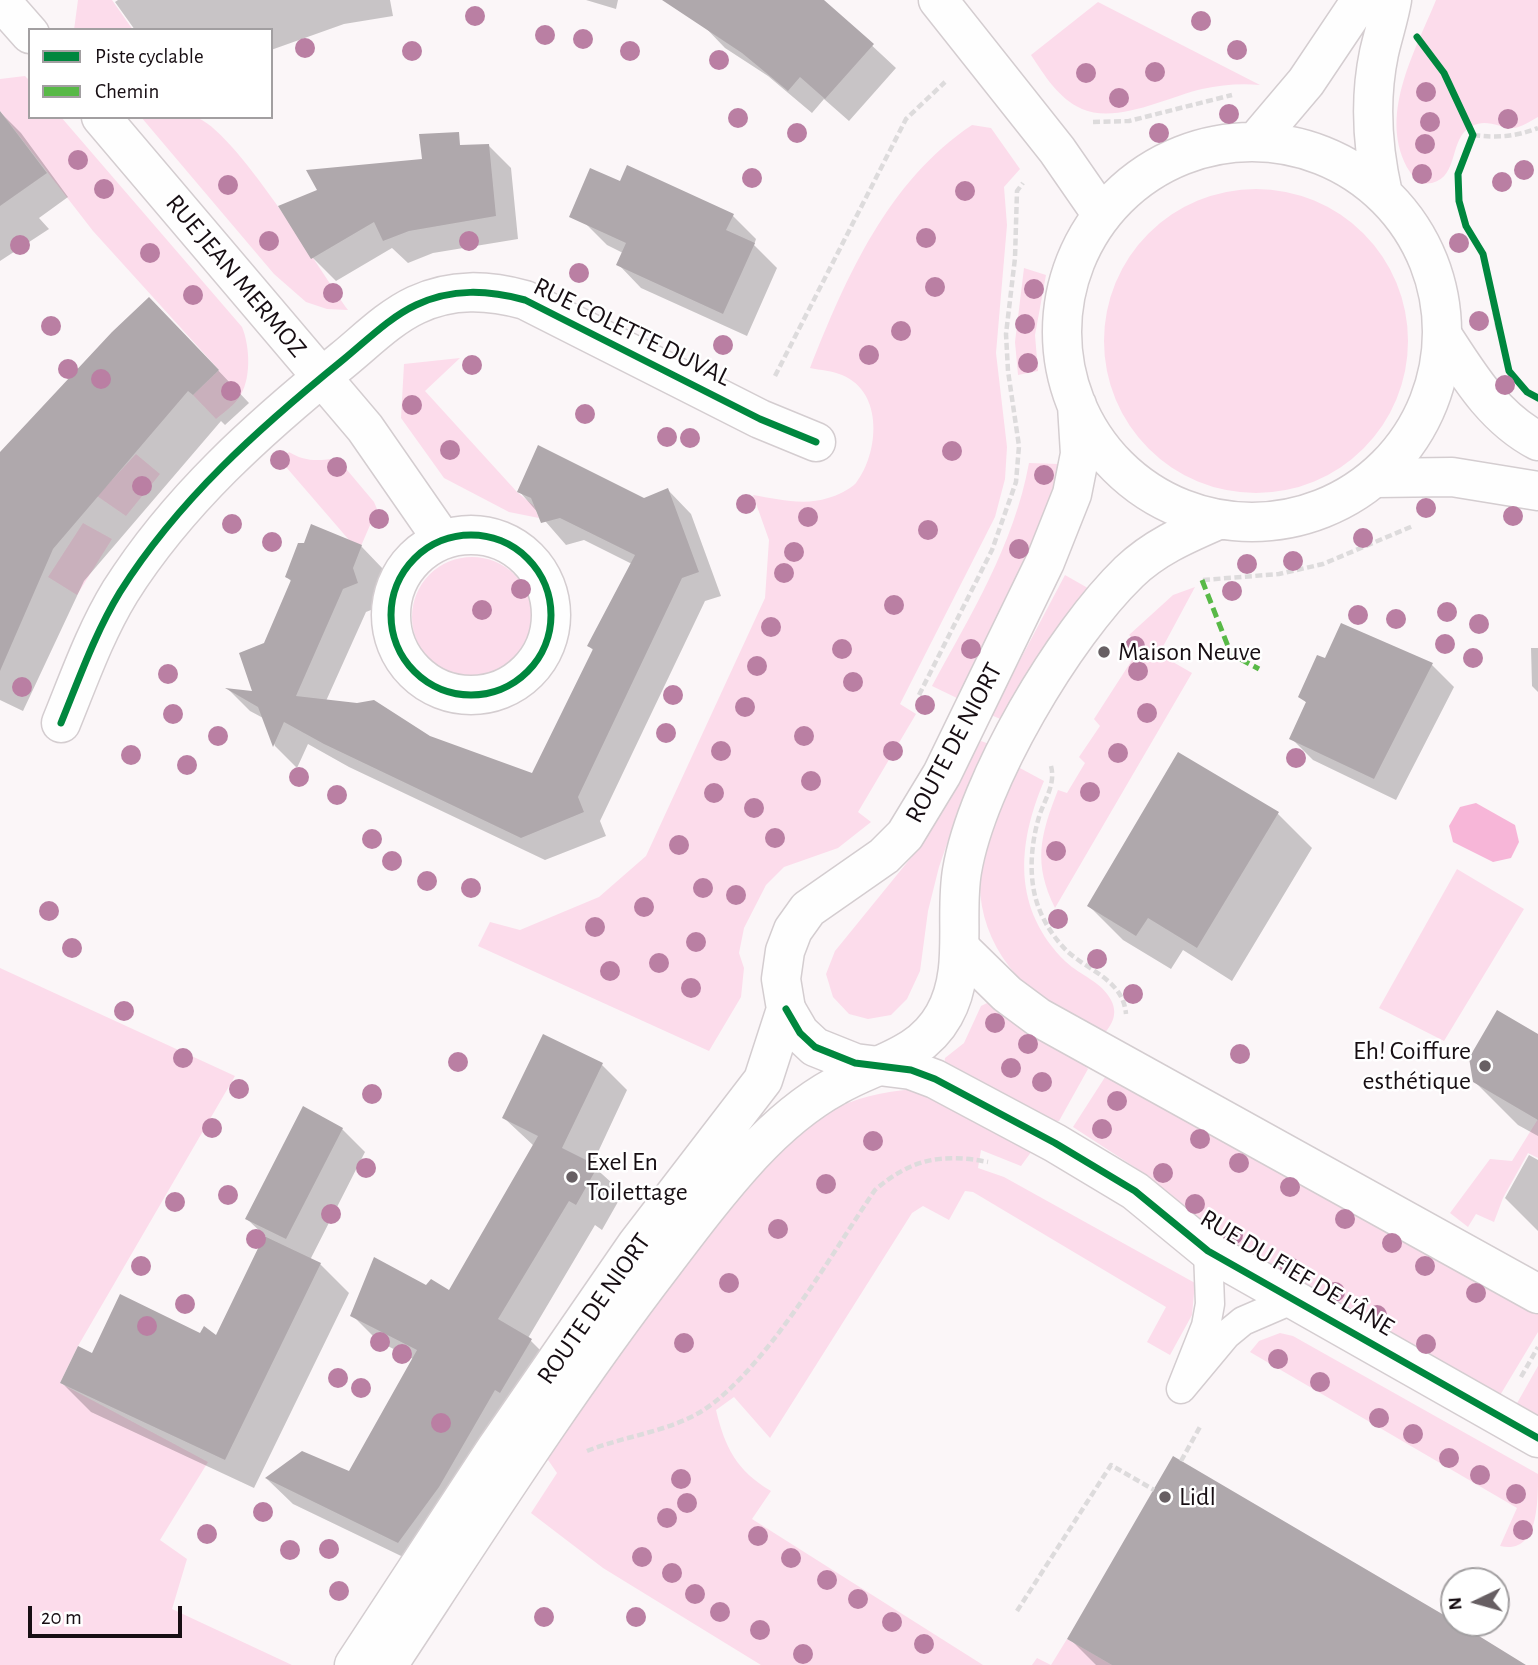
<!DOCTYPE html>
<meta charset="utf-8">
<style>
body{margin:0}
#map{position:relative;width:1538px;height:1665px;overflow:hidden;background:#fbf6f8;font-family:"Alegreya Sans",sans-serif}
canvas{display:block}
.legend{position:absolute;left:28px;top:28px;width:245px;height:91px;box-sizing:border-box;background:#fff;border:2px solid #a29fa1;margin:0;padding:9px 12px;list-style:none;font-size:21px;color:#170e13}
.legend li{display:flex;align-items:center;gap:14px;height:35px}
.legend b{width:35px;border:2px solid #a29fa1}
.north{position:absolute;left:1440px;top:1567px;width:70px;height:70px;box-sizing:border-box;background:#fff;border:2px solid #a29fa1;border-radius:50%;rotate:265deg;font-size:19px;font-weight:700;line-height:28px;text-align:center;color:#170e13}
.north::after{content:'';display:block;margin:auto;width:24px;height:32px;background:#675f63;clip-path:polygon(50% 0,100% 100%,50% 72%,0 100%)}
.scale{position:absolute;left:28px;top:1606px;width:154px;height:32px;box-sizing:border-box;border:4px solid #170e13;border-top:0;padding-left:9px;font-size:21px;line-height:24px;white-space:nowrap;color:#170e13;-webkit-text-stroke:5px #fff;paint-order:stroke}
</style>
<div id="map">
<canvas width="1538" height="1665"></canvas>
<ul class="legend">
<li><b style="height:9px;background:#00873e"></b>Piste cyclable</li>
<li><b style="height:9px;background:#58b947"></b>Chemin</li>
</ul>
<div class="north">N</div>
<div class="scale">20 m</div>
</div>
<script>
const ctx = document.querySelector('canvas').getContext('2d');
ctx.lineJoin = 'round';
function fillPath(path, color) { ctx.fillStyle = color; ctx.fill(path, 'evenodd'); }
function stroke(path, color, width, dash) { ctx.strokeStyle = color; ctx.lineWidth = width; ctx.lineCap = dash ? 'butt' : 'round'; ctx.setLineDash(dash || []); ctx.stroke(path); }
function drawText(font, color, halo, rows, align = 'center') {
  ctx.font = font + ' "Alegreya Sans",sans-serif'; ctx.lineWidth = 5; ctx.setLineDash([]); ctx.textBaseline = 'middle'; ctx.strokeStyle = halo; ctx.fillStyle = color; for (const [text, x, y, turn = 0] of rows) {
    ctx.save(); ctx.translate(x, y); ctx.rotate((+turn || 0) * Math.PI / 180); ctx.textAlign = isNaN(turn) ? turn : align; if (halo) ctx.strokeText(text, 0, 0); ctx.fillText(text, 0, 0); ctx.restore();
  }
}
fillPath(new Path2D(`
 M 78,0 L 112,0 L 133,30 L 74,30 Z
 M 1436,0 L 1538,0 L 1538,117 C 1531,121 1521,127 1514,128 C 1499,128 1487,118 1472,126 C 1448,138 1460,176 1432,183 C 1421,185 1415,180 1410,172 C 1376,118 1415,52 1436,0 Z
 M 1098,2 L 1260,85 C 1240,83 1222,85 1202,89 C 1168,97 1117,124 1082,109 C 1058,98 1045,76 1031,55 Z
 M 25,76 L 30,81 L 30,117 L 61,117 L 242,327 C 250,346 252,381 238,399 C 232,407 223,413 216,419 L 193,395 L 219,370 L 93,231 L 0,111 L 0,79 Z
 M 141,117 C 157,117 179,113 195,117 C 233,127 321,272 348,310 L 327,309 L 306,302 L 274,274 Z
 M 972,125 L 991,128 L 1020,169 L 1004,187 L 1007,225 L 996,353 L 1007,447 L 1005,479 L 995,517 L 900,704 L 916,714 L 858,812 L 871,822 L 838,848 L 784,867 L 766,885 L 744,928 L 739,953 L 744,968 L 741,997 L 709,1051 L 478,946 L 490,922 L 520,930 L 599,897 L 646,856 L 765,598 L 769,540 L 753,495 C 777,499 804,506 828,498 C 836,496 851,489 856,483 C 879,453 884,392 842,375 C 833,371 820,370 810,368 C 846,277 888,181 972,125 Z
 M1104 341a152 152 0 1 1 304 0a152 152 0 1 1-304 0Z
 M 1024,268 L 1046,275 L 1035,335 L 1038,371 L 1018,375 L 1015,342 Z
 M 460,358 L 425,391 L 517,492 L 534,506 L 539,518 L 509,512 L 444,478 L 401,418 L 404,364 Z
 M 289,452 C 305,462 319,461 337,458 L 374,502 L 377,509 L 361,546 L 349,540 L 280,460 Z
 M 136,454 L 160,474 L 126,516 L 97,496 Z
 M 1029,463 L 1058,464 L 1046,520 L 961,700 L 932,686 C 971,614 1014,545 1029,463 Z
 M 83,523 L 112,539 L 77,595 L 48,577 Z
 M412 617a60 60 0 1 1 120 0a60 60 0 1 1-120 0Z
 M 1065,575 L 1093,591 L 1005,721 L 991,715 Z
 M 1195,587 L 1159,654 L 1192,673 L 1055,908 C 1033,863 1040,836 1058,790 L 1067,793 L 1085,763 L 1079,757 L 1100,726 L 1094,719 L 1141,646 L 1129,635 L 1173,595 Z
 M 981,741 L 992,745 L 959,809 L 939,867 L 928,911 L 920,971 L 907,999 L 891,1015 L 868,1019 L 849,1014 L 833,997 L 826,974 L 835,951 L 918,849 Z
 M 1018,767 L 1044,781 C 1017,845 1012,909 1066,962 C 1080,975 1102,982 1111,1000 C 1119,1015 1111,1027 1100,1038 C 1079,1024 1053,1011 1034,993 C 983,948 967,890 990,825 C 998,805 1009,786 1018,767 Z
 M 1457,869 L 1524,909 L 1444,1041 L 1379,1008 Z
 M 0,968 L 235,1076 L 78,1346 L 60,1383 L 208,1462 L 160,1540 L 187,1559 L 172,1609 L 292,1665 L 0,1665 Z
 M 989,1002 L 1082,1061 L 1088,1069 L 1059,1121 L 1049,1121 L 944,1065 L 945,1058 L 964,1043 L 981,1006 Z
 M 1107,1074 L 1538,1311 L 1538,1332 L 1499,1397 L 1224,1239 L 1139,1170 L 1073,1127 Z
 M 914,1089 L 1034,1148 L 1021,1166 L 981,1150 L 978,1168 L 1004,1177 L 1195,1283 L 1192,1315 L 1170,1355 L 1147,1342 L 1166,1307 L 973,1192 L 965,1191 L 949,1220 L 923,1206 L 912,1213 L 770,1438 L 734,1397 L 716,1410 C 725,1448 737,1471 771,1491 L 752,1519 L 983,1665 L 761,1665 L 603,1568 L 531,1513 L 557,1473 L 546,1457 C 606,1374 663,1288 729,1209 C 758,1175 788,1137 828,1113 C 854,1097 883,1092 914,1089 Z
 M 1538,1119 L 1538,1158 L 1528,1153 L 1503,1198 L 1494,1222 L 1476,1214 L 1468,1227 L 1450,1213 L 1490,1159 L 1512,1161 Z
 M 1280,1333 L 1293,1336 L 1538,1474 C 1538,1505 1538,1555 1500,1546 L 1517,1508 L 1250,1352 L 1259,1341 Z
 M 1538,1366 L 1538,1416 L 1516,1405 Z
 M 1067,1639 L 1112,1665 L 1032,1665 L 1037,1658 L 1051,1665 Z`), '#fcdceb');
fillPath(new Path2D(`
 M 1476,803 L 1515,825 L 1519,842 L 1511,858 L 1493,862 L 1453,842 L 1449,826 L 1460,807 Z`), '#f7b6d8');
fillPath(new Path2D(`
 M 118,0 L 390,0 L 393,16 L 344,24 L 271,50 L 271,30 L 135,30 L 115,2 Z
 M 586,0 L 618,0 L 616,9 Z
 M 694,0 L 823,0 L 896,68 L 849,121 L 824,99 L 812,113 L 768,76 L 725,48 L 702,24 Z
 M 0,112 L 21,133 L 68,197 L 39,218 L 49,229 L 0,261 Z
 M 488,145 L 511,168 L 518,239 L 433,253 L 408,263 L 392,248 L 336,281 L 313,258 L 281,207 Z
 M 733,216 L 756,239 L 754,245 L 777,268 L 747,336 L 641,288 L 618,264 L 623,253 L 607,245 L 584,222 Z
 M 180,330 L 249,403 L 225,425 L 221,421 L 84,581 L 23,711 L 0,700 L 0,467 Z
 M 668,490 L 691,514 L 721,596 L 705,601 L 600,821 L 606,836 L 545,860 L 349,767 L 308,744 L 297,768 L 275,746 L 265,719 L 250,711 L 229,690 L 255,693 L 266,644 L 292,582 L 287,577 L 361,546 L 384,570 L 375,593 L 381,606 L 366,612 L 326,701 L 533,775 L 594,651 L 589,646 L 632,564 L 584,540 L 566,545 L 519,491 L 644,500 Z
 M 1531,648 L 1538,648 L 1538,692 L 1532,686 Z
 M 1326,661 L 1432,665 L 1454,687 L 1396,800 L 1313,760 L 1291,738 L 1307,703 L 1301,697 Z
 M 1179,755 L 1278,814 L 1312,848 L 1232,981 L 1183,950 L 1171,969 L 1123,940 L 1089,906 Z
 M 1538,1036 L 1538,1136 L 1518,1125 L 1474,1081 Z
 M 602,1065 L 627,1090 L 592,1165 L 623,1193 L 602,1230 L 595,1225 L 528,1338 L 556,1366 L 424,1567 L 293,1504 L 267,1479 L 350,1473 L 413,1359 L 378,1341 L 352,1315 L 426,1288 L 450,1292 L 534,1146 L 504,1118 Z
 M 342,1129 L 365,1152 L 310,1260 L 320,1264 L 349,1293 L 254,1488 L 91,1412 L 62,1383 L 93,1355 L 201,1335 L 217,1337 L 266,1237 L 247,1219 Z
 M 1529,1155 L 1538,1160 L 1538,1231 L 1505,1198 Z
 M 1069,1638 L 1510,1665 L 1096,1665 Z`), '#0003');
fillPath(new Path2D(`
 M 662,0 L 824,0 L 874,44 L 825,99 L 800,77 L 788,91 L 742,53 Z
 M 0,111 L 47,173 L 0,206 Z
 M 459,132 L 460,145 L 489,144 L 496,216 L 409,231 L 383,241 L 374,222 L 311,259 L 278,206 L 317,190 L 306,170 L 422,159 L 419,134 Z
 M 627,165 L 734,214 L 726,230 L 755,243 L 723,314 L 616,265 L 626,243 L 569,217 L 590,168 L 620,181 Z
 M 149,297 L 219,370 L 193,395 L 188,391 L 53,549 L 0,671 L 0,452 L 112,332 Z
 M 538,445 L 644,498 L 668,488 L 699,572 L 682,578 L 578,797 L 584,812 L 521,838 L 324,744 L 284,722 L 273,747 L 258,707 L 225,688 L 252,691 L 239,653 L 264,643 L 291,580 L 285,577 L 298,543 L 304,543 L 311,524 L 362,545 L 353,568 L 358,583 L 343,589 L 296,696 L 357,703 L 374,700 L 430,736 L 532,773 L 593,649 L 587,646 L 635,555 L 560,518 L 541,523 L 531,498 L 517,492 Z
 M 1341,623 L 1433,663 L 1374,779 L 1289,739 L 1306,702 L 1298,697 L 1317,655 L 1325,658 Z
 M 1178,752 L 1279,812 L 1197,948 L 1148,918 L 1136,936 L 1087,906 Z
 M 1497,1010 L 1538,1034 L 1538,1120 L 1473,1082 L 1469,1058 Z
 M 543,1034 L 603,1063 L 562,1148 L 598,1166 L 576,1205 L 569,1201 L 498,1319 L 532,1339 L 500,1393 L 495,1390 L 439,1487 L 398,1543 L 265,1478 L 302,1451 L 349,1471 L 417,1350 L 350,1316 L 374,1257 L 426,1285 L 431,1279 L 449,1290 L 538,1136 L 502,1118 Z
 M 303,1106 L 343,1128 L 286,1239 L 245,1219 Z
 M 264,1236 L 321,1263 L 225,1460 L 60,1383 L 78,1346 L 92,1353 L 120,1294 L 200,1333 L 204,1326 L 216,1335 Z
 M 1173,1456 L 1466,1628 L 1526,1665 L 1112,1665 L 1067,1639 Z`), '#afa8ac');
const lane = new Path2D(`
 M 1208,1251 L 1210,1304 L 1206,1326 L 1181,1389 L 1226,1335 L 1243,1321 L 1294,1299`);
const street = new Path2D(`
 M 0,0 L 30,34
 M 938,0 L 1057,150 L 1102,215
 M 101,117 L 365,428 L 442,539
 M 1443,336 C 1469,376 1494,418 1538,441
 M 1375,478 L 1452,477 L 1538,491
 M391 615a80 80 0 1 1 160 0a80 80 0 1 1-160 0Z
 M 61,723 C 79,679 95,633 120,592 C 178,500 259,428 344,359 C 366,341 390,317 416,305 C 452,288 488,290 525,300 L 760,419 L 816,442
 M 960,948 L 1007,994 L 1038,1017 L 1538,1294
 M 786,1009 L 800,1033 L 815,1047 L 855,1063 L 911,1070 L 935,1079 L 1055,1143 L 1135,1191 L 1208,1251 L 1538,1438`);
const secondary = new Path2D(`
 M 1256,141 L 1306,82 L 1361,0
 M1062 332a190 190 0 1 1 380 0a190 190 0 1 1-380 0Z
 M 1383,194 C 1372,146 1369,101 1379,53 C 1383,35 1389,18 1392,0
 M 354,1665 L 497,1447 L 637,1244 L 763,1080 L 786,1009 L 781,979 L 785,951 L 793,930 L 808,909 L 884,856 L 905,835 L 942,774 L 1045,562 L 1072,494 L 1080,454 L 1077,405
 M 388,1665 C 477,1530 564,1393 663,1264 C 691,1227 719,1190 751,1155 C 776,1128 803,1104 836,1086 C 875,1063 920,1058 944,1015 C 969,971 954,918 962,871 C 977,781 1064,635 1129,572 C 1155,547 1186,534 1218,520`);
stroke(lane, '#d4cdd0', 31);
stroke(street, '#d4cdd0', 41);
stroke(secondary, '#d4cdd0', 41);
stroke(new Path2D(`
 M 1427,51 L 1444,73 L 1473,135 L 1458,174 L 1459,201 L 1466,226 L 1483,254 L 1498,331
 M 1093,122 L 1129,121 L 1232,95
 M 1473,135 C 1497,138 1515,137 1538,128
 M 775,376 L 906,119 L 945,82
 M 1203,580 L 1279,574 L 1323,564 L 1413,526
 M 919,695 L 992,550 L 1016,482 L 1019,446 L 1008,371 L 1006,334 L 1015,258 L 1017,191 L 1023,183
 M 1051,766 C 1056,785 1044,800 1039,817 C 1030,847 1028,883 1040,911 C 1046,926 1056,940 1067,951 C 1090,972 1123,980 1126,1014
 M 1521,1377 L 1538,1347
 M 587,1451 C 624,1436 668,1432 702,1411 C 765,1371 832,1253 875,1190 C 911,1159 941,1153 988,1162
 M 1181,1461 L 1201,1425
 M 1017,1611 L 1111,1465 L 1154,1490`), '#dddbdc', 4.5, [7, 3.5]);
stroke(lane, '#fefefe', 28);
stroke(street, '#fefefe', 38);
stroke(secondary, '#fefefe', 38);
stroke(new Path2D(`
 M 1202,580 L 1231,654 L 1259,669`), '#58b947', 5, [10, 5]);
stroke(new Path2D(`
 M 1417,37 L 1444,73 L 1473,135 L 1458,174 L 1459,201 L 1466,226 L 1483,254 L 1509,371 L 1527,392 L 1538,398
 M391 615a80 80 0 1 1 160 0a80 80 0 1 1-160 0Z
 M 61,723 C 79,679 95,633 120,592 C 178,500 259,428 344,359 C 366,341 390,317 416,305 C 452,288 488,290 525,300 L 760,419 L 816,442
 M 786,1009 L 800,1033 L 815,1047 L 855,1063 L 911,1070 L 935,1079 L 1055,1143 L 1135,1191 L 1208,1251 L 1538,1438`), '#00873e', 7);
ctx.fillStyle = '#ba7fa3';
for (const [x, y] of [
 [475,16],
 [1201,21],
 [545,35],
 [583,39],
 [305,48],
 [1237,50],
 [412,51],
 [630,51],
 [719,60],
 [1155,72],
 [1086,73],
 [1426,92],
 [1119,98],
 [1229,114],
 [738,118],
 [1508,119],
 [1430,122],
 [797,133],
 [1159,133],
 [1425,144],
 [78,160],
 [1524,170],
 [1422,174],
 [752,178],
 [1502,182],
 [228,185],
 [104,189],
 [965,191],
 [926,238],
 [269,241],
 [469,241],
 [1459,243],
 [20,245],
 [150,253],
 [579,273],
 [935,287],
 [1034,289],
 [333,293],
 [193,295],
 [1479,321],
 [1025,324],
 [51,326],
 [901,331],
 [723,345],
 [869,355],
 [1028,363],
 [472,365],
 [68,369],
 [101,379],
 [1505,385],
 [231,391],
 [412,405],
 [585,414],
 [667,437],
 [690,438],
 [450,450],
 [952,451],
 [280,460],
 [337,467],
 [1044,475],
 [142,486],
 [746,504],
 [1426,508],
 [1513,516],
 [808,517],
 [379,519],
 [232,524],
 [928,530],
 [1363,538],
 [272,542],
 [1019,549],
 [794,552],
 [1293,561],
 [1247,564],
 [784,573],
 [521,589],
 [1232,591],
 [894,605],
 [482,610],
 [1447,612],
 [1358,615],
 [1396,619],
 [1479,624],
 [771,627],
 [1445,644],
 [1135,646],
 [842,649],
 [971,649],
 [1473,658],
 [757,666],
 [1138,671],
 [168,674],
 [853,682],
 [22,687],
 [673,695],
 [925,705],
 [745,707],
 [1147,713],
 [173,714],
 [666,733],
 [218,736],
 [804,736],
 [721,751],
 [893,751],
 [1118,753],
 [131,755],
 [1296,758],
 [187,765],
 [299,777],
 [811,781],
 [1090,792],
 [714,793],
 [337,795],
 [754,808],
 [775,838],
 [372,839],
 [679,845],
 [1056,851],
 [392,861],
 [427,881],
 [471,888],
 [703,888],
 [736,895],
 [644,907],
 [49,911],
 [1058,919],
 [595,927],
 [696,942],
 [72,948],
 [1097,959],
 [659,963],
 [610,971],
 [691,988],
 [1133,994],
 [124,1011],
 [995,1023],
 [1028,1044],
 [1240,1054],
 [183,1058],
 [458,1062],
 [1011,1068],
 [1042,1082],
 [239,1089],
 [372,1094],
 [1117,1101],
 [212,1128],
 [1102,1129],
 [1200,1139],
 [873,1141],
 [1239,1163],
 [366,1168],
 [1163,1173],
 [826,1184],
 [1290,1187],
 [228,1195],
 [175,1202],
 [1195,1204],
 [331,1214],
 [1345,1219],
 [778,1229],
 [1233,1235],
 [256,1239],
 [1392,1243],
 [141,1266],
 [1425,1266],
 [1290,1267],
 [729,1283],
 [1335,1292],
 [1476,1293],
 [185,1304],
 [1377,1315],
 [147,1326],
 [380,1342],
 [684,1343],
 [1426,1344],
 [402,1354],
 [1278,1359],
 [338,1378],
 [1320,1382],
 [361,1388],
 [1379,1418],
 [441,1423],
 [1413,1434],
 [1449,1458],
 [1480,1475],
 [681,1479],
 [1516,1494],
 [687,1503],
 [263,1512],
 [667,1518],
 [1523,1530],
 [207,1534],
 [758,1536],
 [329,1549],
 [290,1550],
 [642,1557],
 [791,1558],
 [672,1573],
 [827,1580],
 [339,1591],
 [695,1594],
 [858,1599],
 [720,1612],
 [544,1617],
 [636,1617],
 [892,1622],
 [760,1630],
 [924,1644],
 [803,1654]
]) { ctx.beginPath(); ctx.arc(x, y, 10, 0, 2 * Math.PI); ctx.fill(); }
for (const [x, y, r, color] of [
 [1104,652,7,"#675f63"],
 [1485,1066,7,"#675f63"],
 [572,1177,7,"#675f63"],
 [1165,1497,7,"#675f63"]
]) { const dot = new Path2D(); dot.arc(x, y, r, 0, 2 * Math.PI); ctx.fillStyle = color; ctx.fill(dot); stroke(dot, '#fff', 2.5); }
drawText('26px', '#170e13', '#fff', [
 ["RUE JEAN MERMOZ",236,276,50],
 ["RUE COLETTE DUVAL",632,332,26],
 ["ROUTE DE NIORT",954,743,-62],
 ["RUE DU FIEF DE L'ÂNE",1297,1273,31],
 ["ROUTE DE NIORT",594,1309,-55]
]);
drawText('26px', '#170e13', '#fff', [
 ["Maison Neuve",1118,652],
 ["Eh! Coiffure",1471,1051,"right"],
 ["esthétique",1471,1081,"right"],
 ["Exel En",586,1162],
 ["Toilettage",586,1192],
 ["Lidl",1179,1497]
], 'left');
</script>
